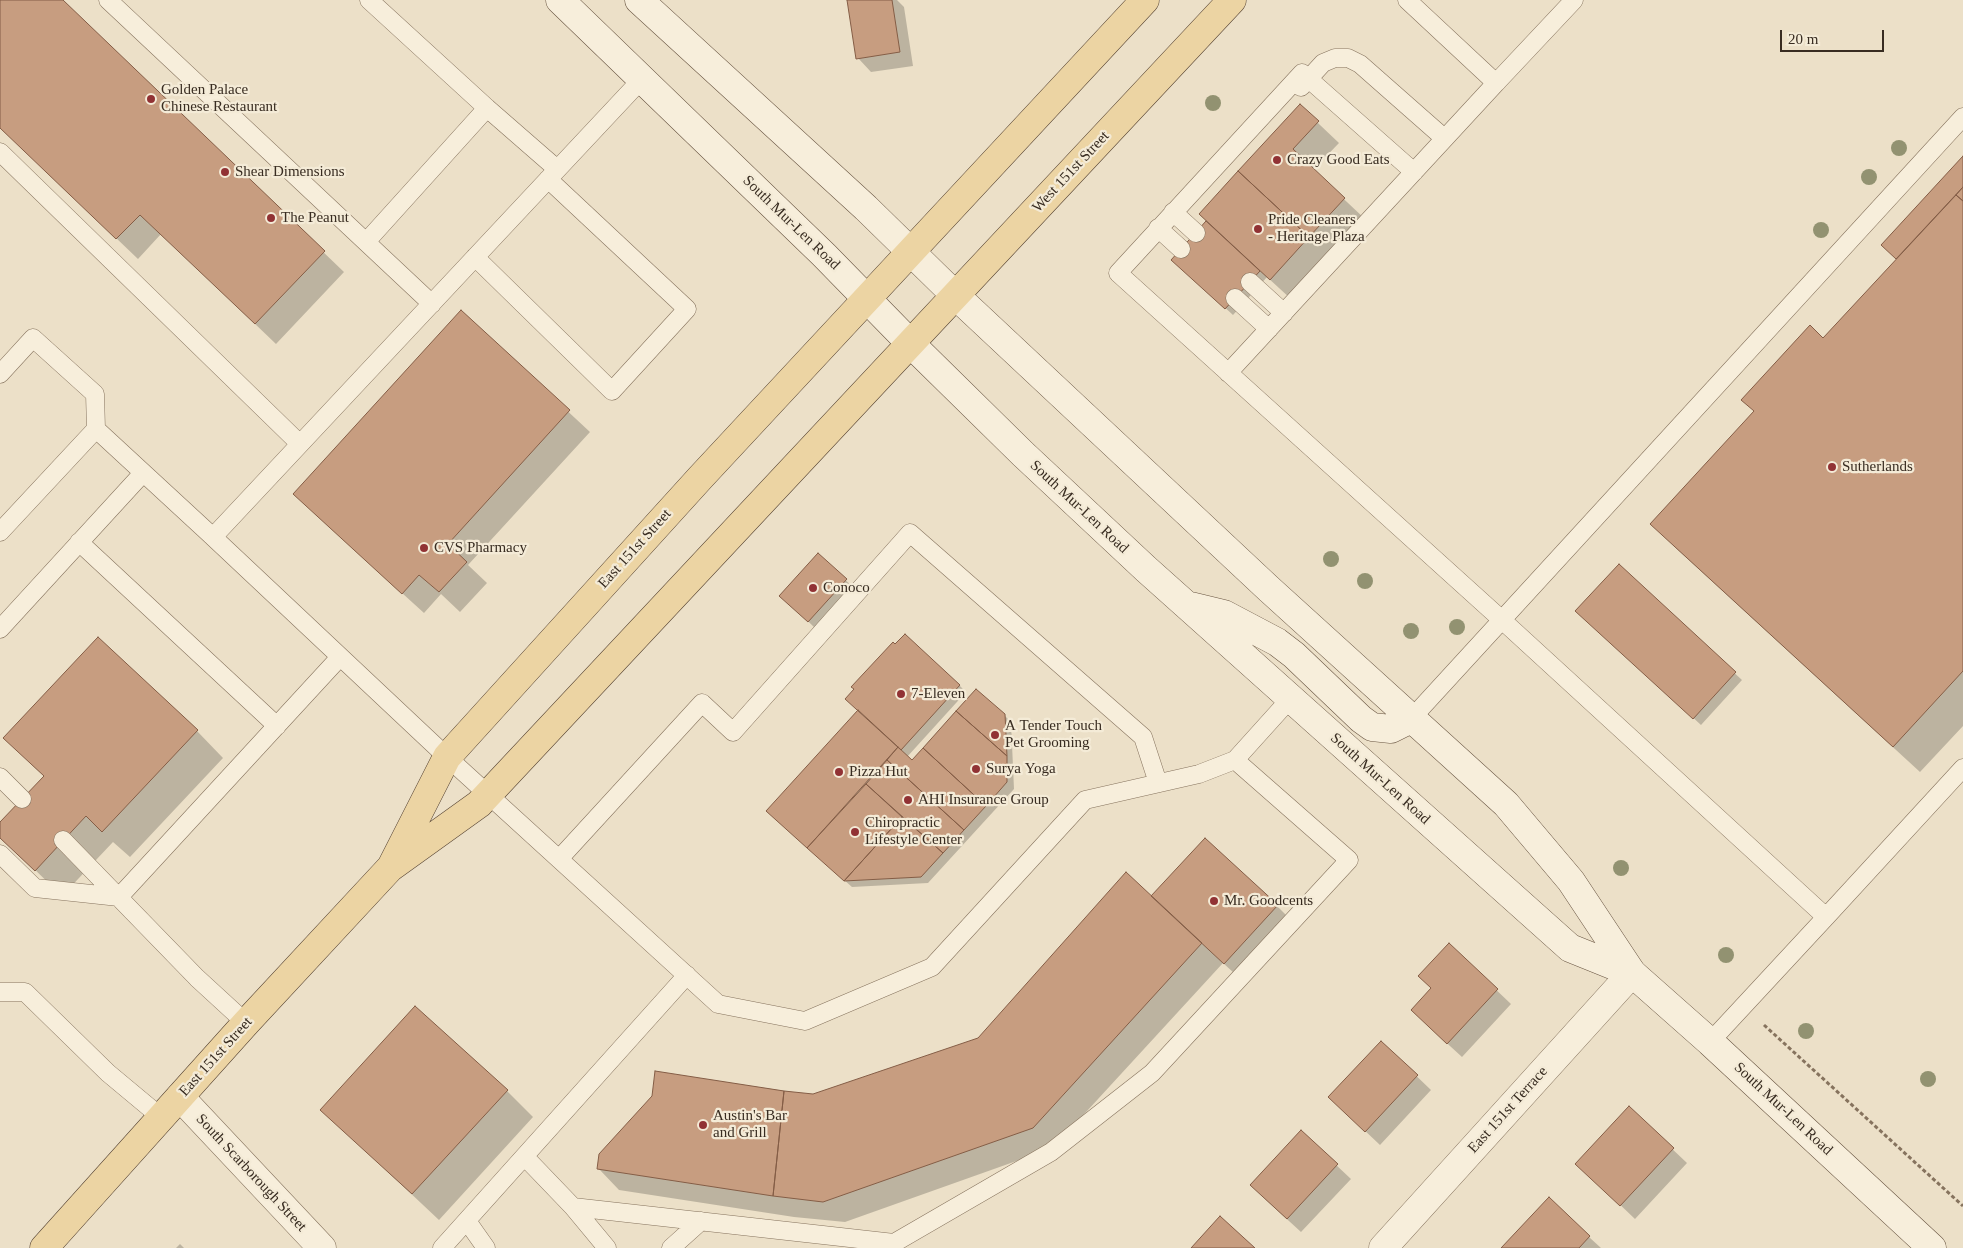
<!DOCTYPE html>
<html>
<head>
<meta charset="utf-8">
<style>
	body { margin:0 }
	#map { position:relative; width:1963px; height:1248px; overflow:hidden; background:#ece0c8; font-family:"Times New Roman",serif }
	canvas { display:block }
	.scale { position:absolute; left:1780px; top:30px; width:104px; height:22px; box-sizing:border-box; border:2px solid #382c21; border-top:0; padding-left:6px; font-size:15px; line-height:18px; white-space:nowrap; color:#382c21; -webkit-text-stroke:4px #f4ebd7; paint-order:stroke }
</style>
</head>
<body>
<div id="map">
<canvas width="1963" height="1248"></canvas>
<div class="scale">20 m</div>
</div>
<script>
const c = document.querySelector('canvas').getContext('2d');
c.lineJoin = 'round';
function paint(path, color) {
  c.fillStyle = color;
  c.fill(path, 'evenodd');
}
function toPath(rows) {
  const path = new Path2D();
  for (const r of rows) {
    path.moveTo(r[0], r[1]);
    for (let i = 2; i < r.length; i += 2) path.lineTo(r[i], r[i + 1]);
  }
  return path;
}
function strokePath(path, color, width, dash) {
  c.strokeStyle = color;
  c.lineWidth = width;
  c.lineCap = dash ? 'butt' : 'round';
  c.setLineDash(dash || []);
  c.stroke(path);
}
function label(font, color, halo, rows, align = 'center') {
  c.font = font + ' "Times New Roman",serif';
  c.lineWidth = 4.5;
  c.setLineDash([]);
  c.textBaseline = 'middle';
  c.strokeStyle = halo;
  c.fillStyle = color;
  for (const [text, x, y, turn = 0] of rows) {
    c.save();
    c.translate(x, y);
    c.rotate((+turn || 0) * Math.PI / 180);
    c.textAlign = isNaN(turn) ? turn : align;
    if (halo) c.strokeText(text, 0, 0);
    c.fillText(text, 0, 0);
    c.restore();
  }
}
paint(toPath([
	[0,0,61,0,344,272,276,344,161,234,138,259,0,127],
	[849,0,897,0,904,7,913,66,871,72,858,58],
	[1300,106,1339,143,1313,170,1365,219,1291,299,1267,277,1233,315,1173,260,1208,221],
	[1963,158,1963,726,1920,772,1678,550,1652,524,1898,259,1890,252],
	[461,312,590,432,468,565,487,583,460,612,441,594,424,613,315,514],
	[818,555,853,587,815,628,788,602],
	[1619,566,1742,680,1701,725,1584,617],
	[959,685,966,692,907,757,912,762,1004,715,1011,722,1014,789,928,883,852,887,774,818,859,711],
	[197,731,223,758,130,857,113,842,62,896,0,836,0,824,45,777,31,764],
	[1151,898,1277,906,1297,926,1245,983,1223,963,1053,1148,845,1222,794,1217,619,1190,599,1169,654,1096,656,1072,813,1095,978,1039],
	[1449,945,1511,1004,1462,1057,1426,1024,1433,989],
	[1381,1042,1431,1090,1380,1145,1344,1111],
	[507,1091,533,1117,439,1220,322,1110],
	[1629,1108,1687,1163,1635,1219,1591,1177],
	[1301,1132,1351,1179,1301,1232,1265,1199],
	[1589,1237,1601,1248,1503,1248],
	[180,1244,184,1248,176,1248]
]), '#0003');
const building = toPath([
	[0,0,63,0,325,251,255,324,140,215,116,239,0,128,0,0],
	[847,0,892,0,900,52,856,59,847,0],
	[1300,104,1319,121,1293,149,1345,198,1309,237,1238,171,1300,104],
	[1963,156,1963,187,1896,259,1881,245,1963,156],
	[1238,171,1309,237,1270,280,1199,214,1238,171],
	[1963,187,1963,201,1956,195,1963,187],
	[1956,195,1963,201,1963,671,1893,747,1650,524,1754,411,1741,400,1810,325,1823,338,1956,195],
	[1206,221,1260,271,1225,309,1171,260,1206,221],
	[461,310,570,410,448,544,467,562,439,592,419,575,402,594,293,494,461,310],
	[818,553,847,579,808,622,779,596,818,553],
	[1619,564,1736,672,1693,719,1575,611,1619,564],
	[905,634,960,685,901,750,845,699,854,689,851,687,893,642,895,644,905,634],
	[98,637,198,730,102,832,86,816,35,871,0,838,0,822,44,776,3,738,98,637],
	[976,689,1005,714,1007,756,956,711,976,689],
	[858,710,898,747,807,848,766,811,858,710],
	[956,711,1007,756,1007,782,986,806,923,748,956,711],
	[898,747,912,760,923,748,986,806,964,830,887,760,898,747],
	[887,760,964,830,943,853,866,784,887,760],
	[866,784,902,817,844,881,807,848,866,784],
	[902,817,943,853,921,877,844,881,902,817],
	[1205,838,1278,905,1224,964,1151,896,1205,838],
	[1126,872,1202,943,1033,1128,823,1202,773,1196,784,1091,813,1094,978,1038,1126,872],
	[1449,943,1498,989,1447,1044,1411,1010,1431,988,1418,976,1449,943],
	[415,1006,508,1090,412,1194,320,1110,415,1006],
	[1381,1041,1418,1075,1365,1132,1328,1097,1381,1041],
	[655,1071,784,1091,773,1196,597,1169,599,1154,652,1096,655,1071],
	[1629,1106,1674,1148,1620,1206,1575,1164,1629,1106],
	[1301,1130,1338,1164,1287,1219,1250,1185,1301,1130],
	[1549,1197,1590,1236,1579,1248,1501,1248,1549,1197],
	[1220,1216,1255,1248,1191,1248,1220,1216]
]);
paint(building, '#c79d80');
strokePath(building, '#845d46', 1);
const service = toPath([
	[108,0,432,304],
	[369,0,487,108,557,169],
	[1407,0,1496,83,1574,0],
	[642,79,213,537,447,757,718,1004,805,1021,932,967,1085,800,1199,774,1235,760,1290,699],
	[1301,87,1323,63,1335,58,1348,58,1360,64,1444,138],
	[0,152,300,444],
	[1414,172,1302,73,1118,273,1502,620,1826,917,1710,1042],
	[1173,212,1196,233],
	[1158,228,1181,249],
	[366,242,487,108],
	[475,257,612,391,687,309,548,179],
	[1250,282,1284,313],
	[1235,298,1269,329],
	[1228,373,1496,83],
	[0,374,33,338,95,394,96,429,0,532],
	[96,429,213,537],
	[79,542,277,726],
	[0,629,143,473],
	[1411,719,1963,117],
	[0,777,22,799],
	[63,840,197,978,246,1023],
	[0,854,35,888,119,897],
	[559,859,702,703,733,732,910,533,1143,737,1158,783],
	[119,897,340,657],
	[1826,917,1963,768],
	[0,992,25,992,108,1073,162,1118],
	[525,1157,573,1207,607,1248],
	[573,1207,894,1243,1051,1152,1152,1073,1349,860,1235,760],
	[467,1221,486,1248],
	[442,1248,687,975],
	[671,1248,701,1221]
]);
const minor = toPath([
	[180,1097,322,1248],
	[1383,1248,1632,973]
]);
const secondary = toPath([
	[560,0,824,255,910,343,1023,454,1146,569,1570,948,1632,973],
	[639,0,866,208,955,295,1269,589,1506,804,1571,881,1632,973,1710,1042,1932,1248],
	[1191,606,1224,614,1277,642,1294,655,1361,719,1372,727,1391,729,1411,719]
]);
const primary = toPath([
	[392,865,447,757,700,478,1145,0],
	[44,1248,246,1023,390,868,479,804,1232,0]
]);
strokePath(service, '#86735e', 19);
strokePath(minor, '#86735e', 29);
strokePath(secondary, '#685441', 29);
strokePath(primary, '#554232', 29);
strokePath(toPath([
	[1764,1025,1963,1206]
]), '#86735e', 3, [4, 2.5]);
strokePath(service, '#f7eedb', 18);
strokePath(minor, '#f7eedb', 28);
strokePath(secondary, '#f7eedb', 28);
strokePath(primary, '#ecd4a3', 28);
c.fillStyle = '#929271';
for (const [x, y] of [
	[1213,103],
	[1899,148],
	[1869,177],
	[1821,230],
	[1331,559],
	[1365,581],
	[1457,627],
	[1411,631],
	[1621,868],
	[1726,955],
	[1806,1031],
	[1928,1079]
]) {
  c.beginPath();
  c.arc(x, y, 8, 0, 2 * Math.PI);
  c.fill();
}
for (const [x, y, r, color] of [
	[151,99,5,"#913234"],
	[1277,160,5,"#913234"],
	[225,172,5,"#913234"],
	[271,218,5,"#913234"],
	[1258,229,5,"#913234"],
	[1832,467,5,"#913234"],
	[424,548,5,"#913234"],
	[813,588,5,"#913234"],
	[901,694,5,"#913234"],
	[995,735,5,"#913234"],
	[976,769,5,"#913234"],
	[839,772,5,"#913234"],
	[908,800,5,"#913234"],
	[855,832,5,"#913234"],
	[1214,901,5,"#913234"],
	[703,1125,5,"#913234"]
]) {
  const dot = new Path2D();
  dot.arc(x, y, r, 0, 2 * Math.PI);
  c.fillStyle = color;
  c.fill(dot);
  strokePath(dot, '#f4ebd7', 2);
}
label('15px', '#382c21', '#f4ebd7', [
	["Golden Palace",161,90],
	["Chinese Restaurant",161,107],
	["Crazy Good Eats",1287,160],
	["Shear Dimensions",235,172],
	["The Peanut",281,218],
	["Pride Cleaners",1268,220],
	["- Heritage Plaza",1268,237],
	["Sutherlands",1842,467],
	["CVS Pharmacy",434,548],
	["Conoco",823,588],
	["7-Eleven",911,694],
	["A Tender Touch",1005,726],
	["Pet Grooming",1005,743],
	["Surya Yoga",986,769],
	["Pizza Hut",849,772],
	["AHI Insurance Group",918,800],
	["Chiropractic",865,823],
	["Lifestyle Center",865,840],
	["Mr. Goodcents",1224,901],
	["Austin's Bar",713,1116],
	["and Grill",713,1133]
], 'left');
label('15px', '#382c21', '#f4ebd7', [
	["West 151st Street",1071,172,-47],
	["South Mur-Len Road",791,223,44],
	["South Mur-Len Road",1079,507,43],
	["East 151st Street",635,549,-48],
	["South Mur-Len Road",1380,779,42],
	["East 151st Street",216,1057,-48],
	["South Mur-Len Road",1783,1109,43],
	["East 151st Terrace",1508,1110,-48],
	["South Scarborough Street",251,1173,47]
]);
</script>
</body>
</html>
